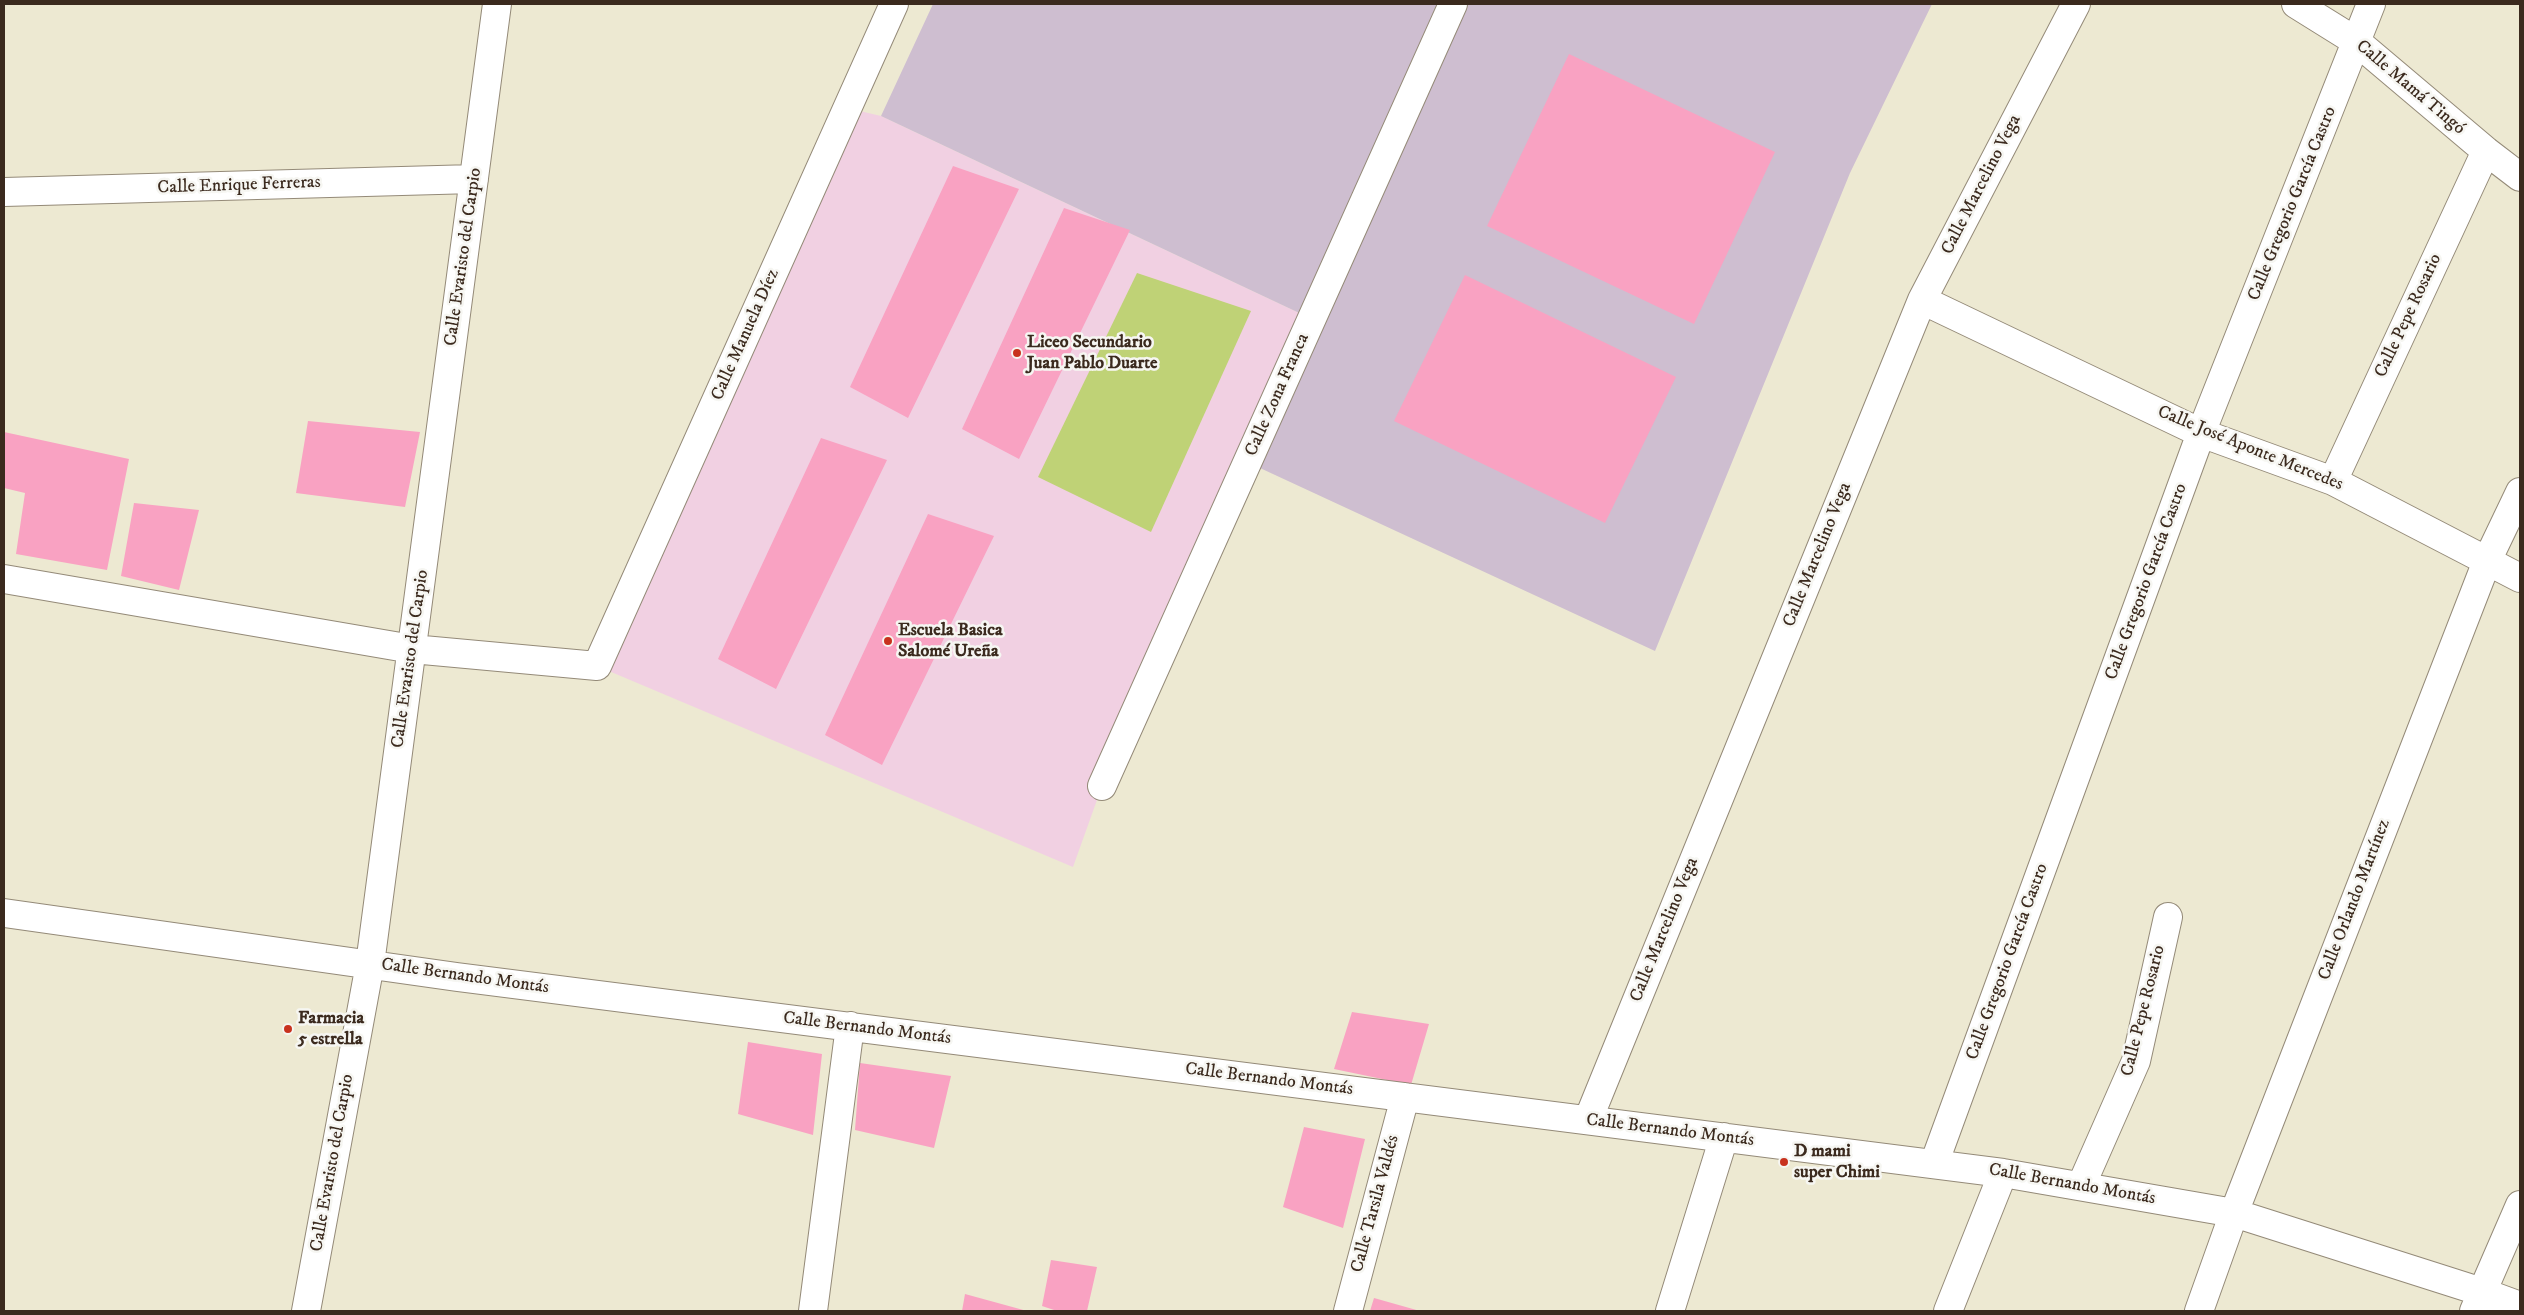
<!DOCTYPE html>
<html>
<head>
<meta charset="utf-8">
<style>
	body { margin:0 }
	#map { position:relative; width:2524px; height:1315px; overflow:hidden; background:#ede9d2; font-family:"IM FELL DW Pica",serif }
	canvas { display:block }
	.frame { position:absolute; inset:0; border:5px solid #3b2a1e; pointer-events:none }
</style>
</head>
<body>
<div id="map">
<canvas width="2524" height="1315"></canvas>
<div class="frame"></div>
</div>
<script>
const c = document.querySelector('canvas').getContext('2d');
c.lineJoin = 'round';
function paint(path, color) {
  c.fillStyle = color;
  c.fill(path, 'evenodd');
}
function toPath(rows) {
  const path = new Path2D();
  for (const r of rows) {
    path.moveTo(r[0], r[1]);
    for (let i = 2; i < r.length; i += 2) path.lineTo(r[i], r[i + 1]);
  }
  return path;
}
function strokePath(path, color, width, dash) {
  c.strokeStyle = color;
  c.lineWidth = width;
  c.lineCap = dash ? 'butt' : 'round';
  c.setLineDash(dash || []);
  c.stroke(path);
}
function label(font, color, halo, rows, align = 'center') {
  c.font = font + ' "IM FELL DW Pica",serif';
  c.lineWidth = 5;
  c.setLineDash([]);
  c.textBaseline = 'middle';
  c.strokeStyle = halo;
  c.fillStyle = color;
  for (const [text, x, y, turn = 0] of rows) {
    c.save();
    c.translate(x, y);
    c.rotate((+turn || 0) * Math.PI / 180);
    c.textAlign = isNaN(turn) ? turn : align;
    if (halo) c.strokeText(text, 0, 0);
    c.fillText(text, 0, 0);
    c.restore();
  }
}
paint(toPath([
	[847,108,881,116,1312,319,1102,786,1073,867,597,666]
]), '#f1d0e2');
paint(toPath([
	[933,4,1932,4,1850,173,1655,651,1247,462,1312,319,881,116]
]), '#cebed0');
paint(toPath([
	[1137,273,1251,311,1151,532,1038,477]
]), '#bfd276');
paint(toPath([
	[1569,54,1775,152,1694,324,1487,226],
	[953,166,1019,189,908,418,850,387],
	[1064,208,1130,230,1019,459,962,429],
	[1465,275,1676,377,1605,523,1394,421],
	[308,421,420,432,405,507,296,493],
	[4,432,129,459,107,570,16,554,25,493,4,488],
	[821,438,887,460,776,689,718,659],
	[134,503,199,510,179,590,121,576],
	[928,514,994,536,882,765,825,735],
	[1352,1012,1429,1024,1411,1085,1334,1069],
	[748,1042,822,1054,813,1135,738,1114],
	[860,1063,951,1076,934,1148,855,1130],
	[1304,1127,1365,1139,1343,1228,1283,1207],
	[1051,1260,1097,1267,1087,1311,1057,1311,1042,1306],
	[965,1294,1027,1311,962,1311],
	[1374,1298,1420,1311,1370,1311]
]), '#f9a2c2');
const minor = toPath([
	[2296,4,2357,42,2486,151,2520,177],
	[4,192,474,179],
	[1922,300,2201,433,2333,481,2520,578],
	[2333,481,2486,151],
	[4,579,412,649,597,666,894,4],
	[1102,786,1453,4],
	[4,913,457,977,2003,1173,2234,1213,2482,1292,2520,1306],
	[1588,1120,1922,300,2076,4],
	[1934,1164,2201,433,2371,4],
	[2081,1186,2136,1061,2168,917],
	[306,1311,370,964,497,4],
	[813,1311,850,1026],
	[1348,1311,1405,1097],
	[1670,1311,1724,1137],
	[1948,1311,2003,1173],
	[2199,1311,2234,1213,2487,561,2520,492],
	[2474,1311,2520,1205]
]);
strokePath(minor, '#948a78', 30);
strokePath(minor, '#fff', 28);
for (const [x, y, r, color] of [
	[1017,353,5,"#c8321e"],
	[888,641,5,"#c8321e"],
	[288,1029,5,"#c8321e"],
	[1784,1162,5,"#c8321e"]
]) {
  const dot = new Path2D();
  dot.arc(x, y, r, 0, 2 * Math.PI);
  c.fillStyle = color;
  c.fill(dot);
  strokePath(dot, '#f6f6f2', 2);
}
label('18px', '#3b2a1e', '#f6f6f2', [
	["Calle Mamá Tingó",2410,88,40],
	["Calle Marcelino Vega",1982,185,-63],
	["Calle Enrique Ferreras",239,186,-2],
	["Calle Gregorio García Castro",2293,204,-68],
	["Calle Evaristo del Carpio",464,257,-82],
	["Calle Pepe Rosario",2409,316,-65],
	["Calle Manuela Díez",746,335,-66],
	["Calle Zona Franca",1278,395,-66],
	["Calle José Aponte Mercedes",2250,449,22],
	["Calle Marcelino Vega",1818,555,-68],
	["Calle Gregorio García Castro",2147,582,-70],
	["Calle Evaristo del Carpio",411,659,-82],
	["Calle Orlando Martínez",2355,900,-69],
	["Calle Marcelino Vega",1665,930,-68],
	["Calle Gregorio García Castro",2008,962,-70],
	["Calle Bernando Montás",465,977,8],
	["Calle Pepe Rosario",2144,1011,-76],
	["Calle Bernando Montás",867,1029,7],
	["Calle Bernando Montás",1269,1080,7],
	["Calle Bernando Montás",1670,1131,7],
	["Calle Evaristo del Carpio",333,1163,-80],
	["Calle Bernando Montás",2072,1185,10],
	["Calle Tarsila Valdés",1376,1204,-75]
]);
label('bold 18px', '#3b2a1e', '#f6f6f2', [
	["Liceo Secundario",1027,343],
	["Juan Pablo Duarte",1027,364],
	["Escuela Basica",898,631],
	["Salomé Ureña",898,652],
	["Farmacia",298,1019],
	["5 estrella",298,1040],
	["D mami",1794,1152],
	["super Chimi",1794,1173]
], 'left');
</script>
</body>
</html>
